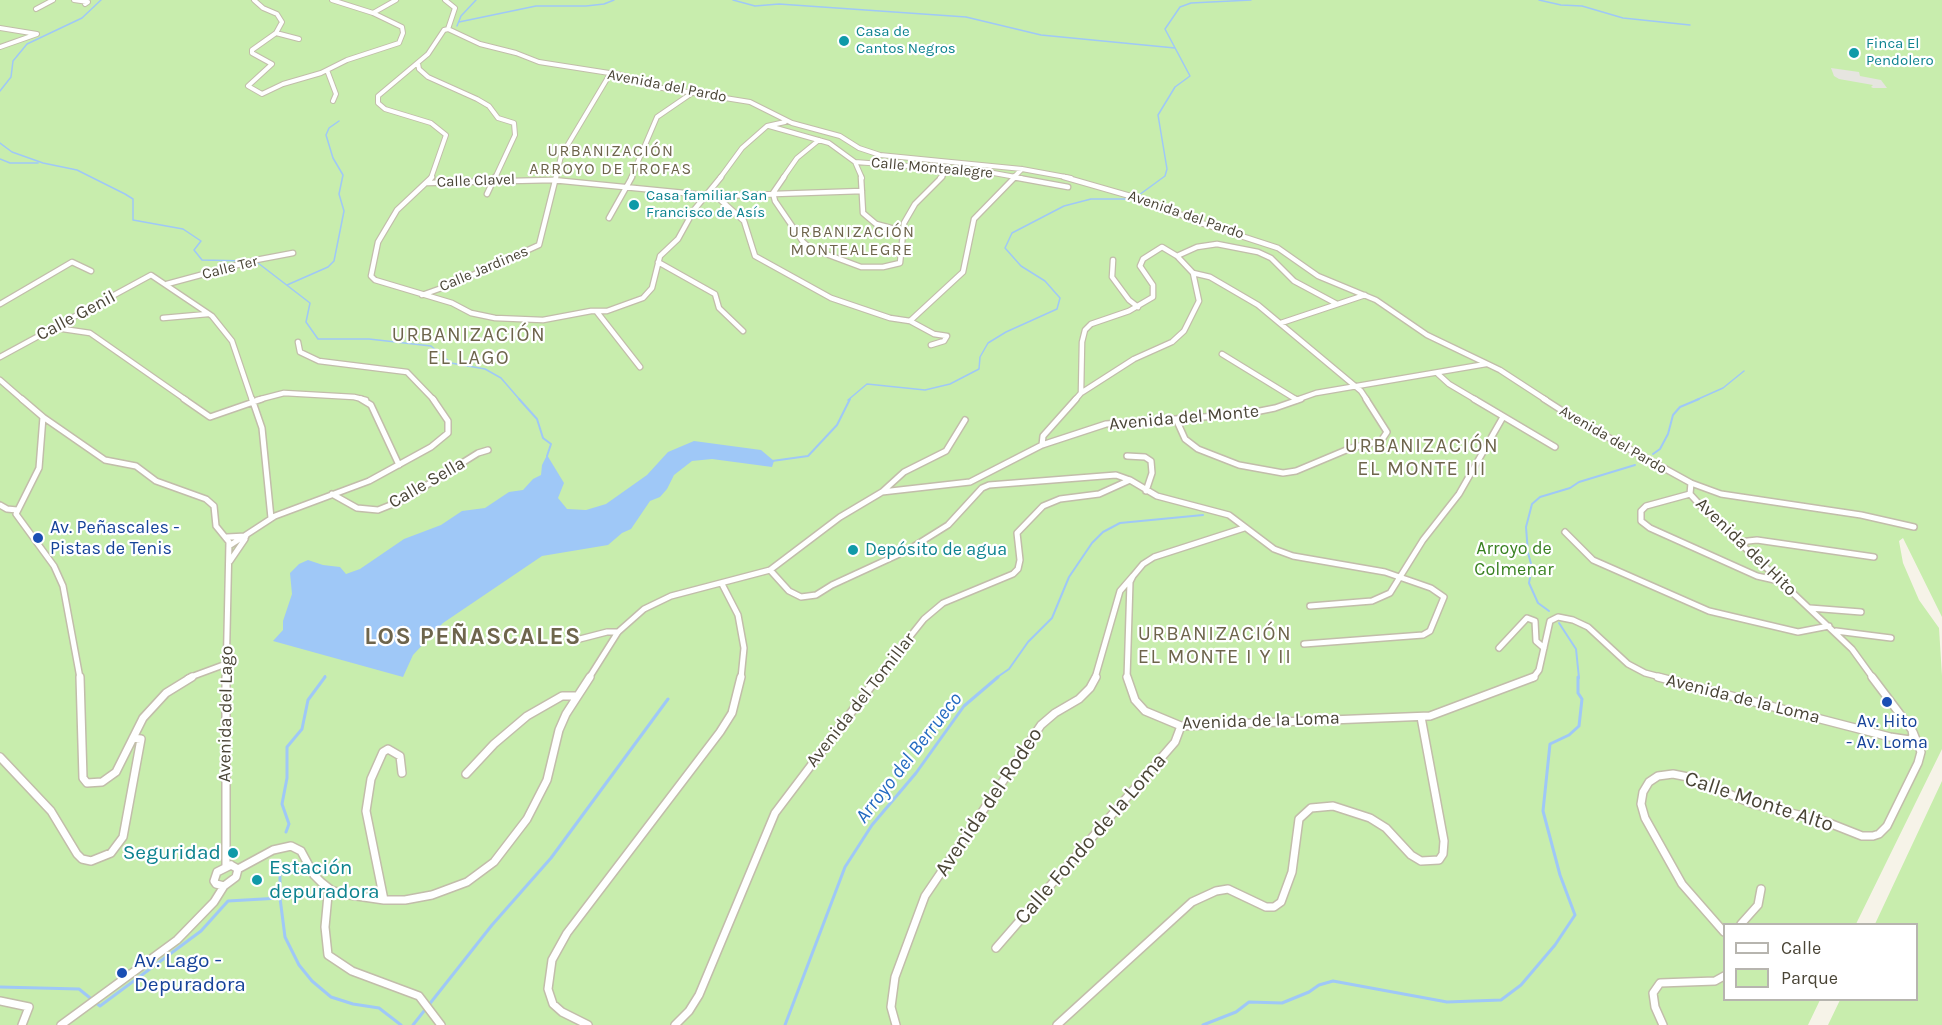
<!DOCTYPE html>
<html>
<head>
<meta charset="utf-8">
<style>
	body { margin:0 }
	#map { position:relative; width:1942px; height:1025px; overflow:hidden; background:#f6f3e8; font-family:Karla,sans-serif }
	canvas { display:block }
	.legend { position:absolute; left:1723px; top:923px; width:195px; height:78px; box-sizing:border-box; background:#fff; border:2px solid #b7b5af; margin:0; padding:8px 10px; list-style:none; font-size:18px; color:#4a4536 }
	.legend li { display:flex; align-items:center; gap:12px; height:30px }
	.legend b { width:30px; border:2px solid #b7b5af }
</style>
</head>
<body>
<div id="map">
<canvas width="1942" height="1025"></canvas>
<ul class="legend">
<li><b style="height:8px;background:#fff"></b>Calle</li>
<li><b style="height:16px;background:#c8edad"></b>Parque</li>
</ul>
</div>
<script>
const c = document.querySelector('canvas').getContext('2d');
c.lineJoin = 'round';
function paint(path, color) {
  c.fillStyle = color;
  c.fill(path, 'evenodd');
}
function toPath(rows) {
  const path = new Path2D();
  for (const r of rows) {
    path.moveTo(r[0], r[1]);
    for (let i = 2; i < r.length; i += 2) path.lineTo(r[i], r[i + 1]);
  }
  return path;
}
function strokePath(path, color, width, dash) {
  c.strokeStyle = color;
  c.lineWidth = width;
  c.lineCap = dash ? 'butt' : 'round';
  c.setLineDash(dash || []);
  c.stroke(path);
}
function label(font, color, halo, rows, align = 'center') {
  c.font = font + ' Karla,sans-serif';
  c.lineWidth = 4.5;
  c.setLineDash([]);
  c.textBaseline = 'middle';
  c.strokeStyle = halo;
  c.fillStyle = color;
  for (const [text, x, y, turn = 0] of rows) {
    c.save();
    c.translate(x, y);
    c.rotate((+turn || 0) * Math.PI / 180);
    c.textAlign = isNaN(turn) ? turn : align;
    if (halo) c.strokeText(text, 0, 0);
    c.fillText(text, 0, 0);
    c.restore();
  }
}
paint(toPath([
	[0,0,1942,0,1942,617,1903,538,1899,541,1903,563,1919,600,1939,628,1942,676,1942,749,1856,924,1724,924,1724,1000,1820,1000,1808,1025,0,1025],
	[1942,781,1942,1025,1828,1025,1840,1000,1916,1000,1916,924,1875,924]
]), '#c8edad');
paint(toPath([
	[1831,68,1859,72,1860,76,1881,80,1887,88,1873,88,1871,87,1873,85,1839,79,1834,76]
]), '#e6e5e0');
paint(toPath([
	[694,441,761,450,774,461,772,467,712,459,692,461,674,475,667,489,660,497,650,501,631,529,622,533,608,545,542,556,443,623,413,655,403,677,273,641,283,630,283,621,292,594,290,573,299,564,308,560,323,565,340,567,346,574,360,569,404,539,441,525,462,511,485,508,509,492,523,490,533,479,541,475,542,465,547,455,564,483,558,498,567,509,586,510,606,504,647,475,668,452]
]), '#9fc8f7');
strokePath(toPath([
	[733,0,755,6,779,4,966,17,1041,35,1175,48],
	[1539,0,1561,5,1582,6,1623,18,1690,25],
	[459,22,536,6,586,6,604,4,614,0],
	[457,26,461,16,476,0],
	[0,91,11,77,13,61,27,44,82,18,101,0],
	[0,143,12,152,43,163,77,170,125,194,133,199,133,220,183,229,201,241,194,250,202,260,248,261],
	[0,159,10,163,38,163],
	[1139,195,1165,176,1167,169,1158,115,1175,87,1190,76,1165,29,1180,7,1191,3,1251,0],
	[253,262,258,263,310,303,306,322,318,339,369,339,431,346,451,363,485,369,501,378,520,400],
	[287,285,328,267,334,261,344,211,339,194,343,175,333,158,326,135,329,128,339,121],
	[848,400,867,384,925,390,950,384,979,369,980,357,988,343,1006,332,1057,309,1060,298,1045,281,1021,266,1005,248,1012,233,1064,206,1091,199,1128,199],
	[1696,400,1723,388,1744,371]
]), '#9fc8f7', 1.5);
strokePath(toPath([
	[519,399,537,419,543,438,551,444,547,456],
	[1653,454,1660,449,1668,434,1673,415,1680,407,1699,399],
	[772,461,808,456,837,425,850,399],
	[1549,611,1538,603,1529,583,1532,567,1528,553,1526,527,1532,504,1540,497,1570,488,1579,482,1635,465],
	[1559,623,1576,649,1579,678],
	[324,678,325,676],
	[996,678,1009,669,1028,642,1052,618,1069,577,1092,543,1103,532,1120,523,1203,515]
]), '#9fc8f7', 2);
strokePath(toPath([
	[286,832,289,824,282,804,287,778,287,747,302,729,308,700,325,677],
	[280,862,280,898,285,937,299,965,312,981,331,997,353,1004,379,1008,401,1025],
	[0,987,79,989,100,1006,201,931,228,901,280,898],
	[413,1025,492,925,551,858,668,699],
	[785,1025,845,867,872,825,916,773,964,706,998,677],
	[1203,1025,1236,1012,1249,1002,1282,1003,1309,992,1319,985,1333,981,1447,1002,1501,1000,1521,985,1555,945,1575,915,1560,875,1543,811,1550,744,1569,735,1579,726,1582,699,1578,693,1578,677]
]), '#9fc8f7', 3);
const minorFar3 = toPath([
	[74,0,88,2,85,4],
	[254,0,263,8,277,14,282,22,276,33,252,50,252,53,272,64,248,86,262,94,283,84,321,73,347,60,399,43,403,33,402,27,373,13,332,0],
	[445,0,455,8,448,29],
	[36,9,53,0],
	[373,13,396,0],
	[0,28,37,34,0,47],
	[448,29,480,44,516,53,539,62,622,75,656,87,750,102,792,123,840,136,859,148,880,155,1022,169,1071,178],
	[276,33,299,39],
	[418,63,419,69,428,77,477,99,489,106,498,118,514,123,515,135,495,178],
	[327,70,336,94,333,101],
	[769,126,829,143,855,162,988,172,1021,178],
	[855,162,862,178],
	[431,178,446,135,431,123,385,109,378,103,378,96,428,54,444,30,448,29],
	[556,178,561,156,610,74],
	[631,178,657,117,692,93],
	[720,178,742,148,767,126,785,122],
	[783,178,797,158,819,140],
	[940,178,949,169],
	[1013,178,1022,169]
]);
const minorFar2 = toPath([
	[432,177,397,210,378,242,371,276,375,280,452,303,471,313,495,318,543,320,591,311,607,311,643,298,652,288,660,256,678,239,694,210,721,177],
	[784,177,773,193,775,201,803,242,810,248,861,267,883,267,900,263,904,223,915,204,942,177],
	[861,177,863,213,876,224],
	[1013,177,1068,187],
	[1064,177,1151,202,1198,222,1278,248,1318,276,1376,300,1427,335,1500,370,1546,400],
	[426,183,553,180,705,195],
	[487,194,495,177],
	[709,196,716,196,744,221,755,256,831,298,890,318,910,321,963,272,974,219,1015,177],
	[716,196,862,191],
	[609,218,632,177],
	[901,236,876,224,902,231],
	[1177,256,1197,247,1217,244,1258,252,1271,258,1294,281,1337,304],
	[1113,260,1112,277,1129,300,1138,307],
	[658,262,715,294,719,308,743,331],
	[167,284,256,260,293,253],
	[422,295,453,284,539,245,556,177],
	[0,304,72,262,91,271],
	[597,312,640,367],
	[163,318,208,314],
	[910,321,934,334,947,336,944,341,931,345],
	[1281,323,1365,295],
	[56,328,90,333,186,400],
	[298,342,300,352,319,361,407,372,434,400],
	[1222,354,1297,400],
	[0,357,151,275,212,316,232,341,252,400],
	[1438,374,1449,384,1476,400],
	[0,380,23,400],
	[1081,393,1082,342,1085,330,1091,324,1129,311,1153,297,1153,285,1140,266,1143,259,1162,247,1177,256,1193,273,1210,277,1258,305,1361,391,1367,400],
	[257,400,284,393,354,397,366,400],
	[1075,400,1081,393,1134,359,1172,342,1184,331,1199,301,1193,273],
	[1296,400,1316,393,1486,364]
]);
const minorFar1 = toPath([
	[22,399,43,417,39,468,16,514,54,566,63,586,80,678],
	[184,399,210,417,262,399],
	[252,399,262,428,271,518],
	[361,399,371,405,399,465],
	[1295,399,1297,400],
	[1474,399,1555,447],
	[1544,399,1575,419,1691,483,1721,494,1861,515,1914,527],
	[43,417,105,460,136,466,156,481,206,499,214,506,216,526,229,542,226,678],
	[1176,419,1185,439,1198,449,1239,465,1283,473,1296,471,1351,448,1381,441,1387,432,1366,399],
	[1042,445,1043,436,1076,399],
	[1127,456,1145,457,1151,461,1152,473,1146,491],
	[1691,483,1690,494,1701,506,1852,649,1873,678],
	[882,492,904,472,946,451,965,420],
	[332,494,357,508,378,510,403,500,478,453,488,450],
	[1690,494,1646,506,1641,511,1641,521,1650,528,1757,576,1779,581],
	[0,505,7,509,17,510],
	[1565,532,1593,560,1709,611,1798,632,1829,626],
	[227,537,246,536],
	[1739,542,1757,540,1874,557],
	[229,546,275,516,369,481,431,447,448,433,448,421,433,399],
	[230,561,245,539],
	[770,570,789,591,801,597,816,595,832,585,908,550,948,525,982,488,989,485,1116,475,1130,480,1157,496,1229,515,1274,549,1293,556,1385,572,1431,588,1444,597,1430,631,1423,635,1304,644],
	[722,584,738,615,744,648,741,678],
	[1310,606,1372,601,1390,593,1423,540,1459,494,1503,417],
	[1810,608,1861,612],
	[1836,631,1891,638],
	[576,640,607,632,618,632],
	[1499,648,1527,618,1535,621,1536,641,1544,648],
	[188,678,226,664],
	[589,678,618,632,644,609,671,596,770,570,840,517,882,492,970,482,1042,445,1106,424,1245,414,1275,408,1301,399],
	[877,678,924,619,943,603,1013,574,1018,569,1020,560,1017,533,1043,506,1060,499,1099,494,1130,480],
	[1095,678,1120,591,1133,576],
	[1127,678,1130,582,1133,576,1143,564,1154,557,1244,528],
	[1533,678,1539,670,1550,621,1558,617,1573,620,1588,627,1628,664,1645,673,1664,678]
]);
const minor = toPath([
	[80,677,83,778,87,783,102,782,116,772,143,718,166,693,192,677],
	[1127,677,1135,700,1145,711,1181,726,1430,716,1534,677],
	[1658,677,1890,737,1910,740,1913,736,1912,730,1872,677],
	[0,757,51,811,77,854,82,859,91,861,111,853,123,837,141,739,133,738],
	[466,774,494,744,527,716,562,696,576,696],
	[231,865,238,869,236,877,224,886,216,884,214,881,217,872,231,865],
	[226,866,226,677],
	[238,869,273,850,291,846,301,851,314,875,321,882,331,890,343,894,384,900,405,900,432,895,467,882,494,862,527,819,547,780,559,730,566,714,590,677],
	[331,890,328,895,325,927,328,955,352,971,419,996,441,1025],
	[384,900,366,811,371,779,383,752,388,749,400,756,402,773],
	[1741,924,1758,905,1761,889],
	[1724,932,1682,884,1645,818,1641,804,1643,792,1649,782,1658,776,1673,774,1688,777,1753,804,1824,821,1862,836,1873,836,1879,834,1887,826,1918,763,1921,752,1913,732],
	[996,948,1175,742,1181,726],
	[0,1001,29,1007,22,1025],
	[61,1025,177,940,214,902,224,886],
	[588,1025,562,1012,553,1004,548,989,552,960,567,933,720,732,732,713,741,677],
	[675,1025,689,1011,699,995,775,813,878,677],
	[896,1025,891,1007,895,977,925,896,1041,725,1055,713,1079,699,1090,688,1096,677],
	[1057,1025,1192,902,1216,891,1228,889,1266,907,1274,907,1281,902,1292,872,1299,819,1311,808,1333,806,1370,818,1386,828,1411,855,1421,861,1439,860,1443,854,1444,841,1421,717],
	[1663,1025,1655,1007,1653,993,1660,983,1715,981,1724,976]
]);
strokePath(minorFar3, '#c2bdaa', 6);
strokePath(minorFar2, '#c2bdaa', 7);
strokePath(minorFar1, '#c2bdaa', 8);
strokePath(minor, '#c2bdaa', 10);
strokePath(minorFar3, '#fff', 4);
strokePath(minorFar2, '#fff', 4.5);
strokePath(minorFar1, '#fff', 5);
strokePath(minor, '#fff', 7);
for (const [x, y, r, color] of [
	[844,41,6,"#0f9aa8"],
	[1854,53,6,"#0f9aa8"],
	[634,205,6,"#0f9aa8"],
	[38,538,6,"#1a4fb4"],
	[853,550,6,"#0f9aa8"],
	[1887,702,6,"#1a4fb4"],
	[233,853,6,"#0f9aa8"],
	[257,880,6,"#0f9aa8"],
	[122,973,6,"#1a4fb4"]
]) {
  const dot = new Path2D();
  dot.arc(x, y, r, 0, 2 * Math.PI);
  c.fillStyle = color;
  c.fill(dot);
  strokePath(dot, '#fff', 2);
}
label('15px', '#0d838f', '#fff', [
	["Casa de",856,32],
	["Cantos Negros",856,49],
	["Finca El",1866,44],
	["Pendolero",1866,61],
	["Casa familiar San",646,196],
	["Francisco de Asís",646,213]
], 'left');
label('15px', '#4a4536', '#fff', [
	["Avenida del Pardo",667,86,11],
	["Calle Montealegre",932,168,5],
	["Calle Clavel",476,181,-2],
	["Avenida del Pardo",1186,215,19],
	["Calle Ter",230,268,-14],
	["Calle Jardines",484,269,-23],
	["Avenida del Pardo",1613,440,30]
]);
c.letterSpacing = '1.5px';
label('16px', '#6e654c', '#fff', [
	["URBANIZACIÓN",611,151],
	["ARROYO DE TROFAS",611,169],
	["URBANIZACIÓN",852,232],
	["MONTEALEGRE",852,250]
]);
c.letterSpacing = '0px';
label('18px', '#4a4536', '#fff', [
	["Calle Genil",76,316,-28],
	["Avenida del Monte",1184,418,-5],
	["Calle Sella",427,483,-30],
	["Avenida del Hito",1746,547,44],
	["Avenida de la Loma",1743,699,14],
	["Avenida del Tomillar",861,700,-52],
	["Avenida del Lago",226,714,-89],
	["Avenida de la Loma",1261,721,-2]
]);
label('18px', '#164399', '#fff', [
	["Av. Peñascales -",50,528],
	["Pistas de Tenis",50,549],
	["Av. Hito",1887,722,"center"],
	["- Av. Loma",1887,743,"center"]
], 'left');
label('18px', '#3a8222', '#fff', [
	["Arroyo de",1514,549],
	["Colmenar",1514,570]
]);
label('18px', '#0d838f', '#fff', [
	["Depósito de agua",865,550]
], 'left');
c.letterSpacing = '1.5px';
label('20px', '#6e654c', '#fff', [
	["URBANIZACIÓN",469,335],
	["EL LAGO",469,358],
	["URBANIZACIÓN",1422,446],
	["EL MONTE III",1422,469],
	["URBANIZACIÓN",1215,634],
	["EL MONTE I Y II",1215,657]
]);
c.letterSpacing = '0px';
label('italic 20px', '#236ac1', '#fff', [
	["Arroyo del Berrueco",909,758,-52]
]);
label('21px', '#4a4536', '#fff', [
	["Avenida del Rodeo",989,802,-56],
	["Calle Monte Alto",1759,802,18],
	["Calle Fondo de la Loma",1091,839,-49]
]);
label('21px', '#0d838f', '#fff', [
	["Seguridad",221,853],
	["Estación",269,868,"left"],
	["depuradora",269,892,"left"]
], 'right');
label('21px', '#164399', '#fff', [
	["Av. Lago -",134,961],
	["Depuradora",134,985]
], 'left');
c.letterSpacing = '1.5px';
label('bold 24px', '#6e654c', '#fff', [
	["LOS PEÑASCALES",473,637]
]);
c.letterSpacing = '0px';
</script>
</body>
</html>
